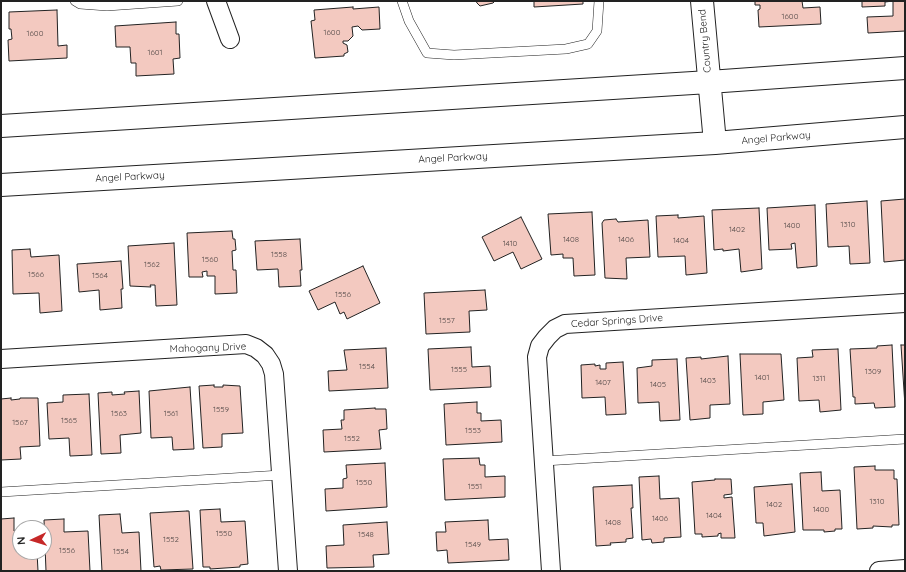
<!DOCTYPE html>
<html>
<head>
<meta charset="utf-8">
<style>
	body { margin:0 }
	#map { position:relative; width:906px; height:572px; overflow:hidden; background:#fff; font-family:Quicksand,sans-serif }
	canvas { display:block }
	.frame { position:absolute; inset:0; border:2px solid #222; pointer-events:none }
	.north { position:absolute; left:12px; top:520px; width:40px; height:40px; box-sizing:border-box; background:#fff; border:1px solid #a7a7a7; border-radius:50%; rotate:266deg; font-size:11px; font-weight:700; line-height:16px; text-align:center; color:#222 }
	.north::after { content:''; display:block; margin:auto; width:14px; height:18px; background:#c62828; clip-path:polygon(50% 0,100% 100%,50% 72%,0 100%) }
</style>
</head>
<body>
<div id="map">
<canvas width="906" height="572"></canvas>
<div class="frame"></div>
<div class="north">N</div>
</div>
<script>
const c = document.querySelector('canvas').getContext('2d');
c.lineJoin = 'round';
function paint(path, color) {
  c.fillStyle = color;
  c.fill(path, 'evenodd');
}
function toPath(rows) {
  const path = new Path2D();
  for (const r of rows) {
    path.moveTo(r[0], r[1]);
    for (let i = 2; i < r.length; i += 2) path.lineTo(r[i], r[i + 1]);
  }
  return path;
}
function strokePath(path, color, width, dash) {
  c.strokeStyle = color;
  c.lineWidth = width;
  c.lineCap = dash ? 'butt' : 'round';
  c.setLineDash(dash || []);
  c.stroke(path);
}
function label(font, color, halo, rows, align = 'center') {
  c.font = font + ' Quicksand,sans-serif';
  c.lineWidth = 3;
  c.setLineDash([]);
  c.textBaseline = 'middle';
  c.strokeStyle = halo;
  c.fillStyle = color;
  for (const [text, x, y, turn = 0] of rows) {
    c.save();
    c.translate(x, y);
    c.rotate((+turn || 0) * Math.PI / 180);
    c.textAlign = isNaN(turn) ? turn : align;
    if (halo) c.strokeText(text, 0, 0);
    c.fillText(text, 0, 0);
    c.restore();
  }
}
const building = toPath([
	[476,1,495,1,493,3,480,6,477,3,476,1],
	[534,1,583,1,583,4,534,7,534,1],
	[755,1,802,1,803,8,820,7,821,24,759,27,758,10,760,9,760,5,755,5,755,1],
	[862,1,905,1,905,31,868,33,867,17,893,16,893,1,885,2,885,6,862,7,862,1],
	[353,7,353,9,379,7,380,29,362,30,358,26,352,27,353,36,348,41,343,41,343,43,347,45,348,52,344,54,344,56,315,58,311,21,315,20,314,10,353,7],
	[57,10,58,46,67,45,67,58,9,61,8,40,12,39,11,29,9,29,9,12,57,10],
	[176,22,176,34,179,34,180,58,173,59,174,74,136,76,136,63,131,63,130,47,116,47,115,26,176,22],
	[905,199,905,260,884,262,881,201,905,199],
	[867,201,870,263,850,264,849,246,828,247,826,204,867,201],
	[815,205,817,266,797,268,795,243,791,244,792,249,769,250,767,208,815,205],
	[759,208,762,269,741,272,739,249,723,251,723,249,714,250,712,210,759,208],
	[592,212,595,275,574,276,573,258,563,258,563,254,551,255,548,214,592,212],
	[678,215,678,218,704,216,707,273,686,275,685,256,658,257,656,216,678,215],
	[521,217,542,259,521,269,513,252,494,261,482,237,521,217],
	[616,219,618,222,648,220,650,257,626,258,627,279,605,278,602,223,604,220,616,219],
	[232,231,233,239,235,239,236,250,232,251,233,270,236,270,237,293,215,294,215,276,207,276,207,271,202,272,203,277,189,277,187,233,232,231],
	[300,239,302,270,300,270,301,286,279,287,278,269,257,270,255,241,300,239],
	[174,243,177,305,156,306,155,285,150,285,151,287,130,286,128,246,174,243],
	[30,249,31,257,59,255,62,311,40,313,39,293,13,294,12,250,30,249],
	[121,261,123,289,121,289,122,308,100,310,99,290,79,292,77,264,121,261],
	[363,266,380,303,347,319,344,312,340,314,335,302,318,310,309,291,363,266],
	[485,290,487,310,469,311,470,332,426,334,424,293,485,290],
	[892,345,895,407,875,408,874,403,855,404,855,397,853,397,850,349,877,348,877,346,892,345],
	[901,345,905,345,905,406,901,345],
	[471,347,472,367,490,366,491,387,430,390,428,349,471,347],
	[386,348,388,388,329,391,328,371,347,370,344,350,386,348],
	[838,349,841,410,820,412,819,400,799,401,797,358,813,357,812,350,838,349],
	[740,354,781,354,784,400,763,402,763,414,743,415,740,354],
	[728,356,730,404,710,405,710,418,690,420,686,358,701,357,701,359,728,356],
	[677,359,680,420,660,421,659,402,638,403,637,368,652,366,652,360,677,359],
	[623,362,626,414,606,415,605,397,582,398,581,365,595,364,595,366,600,365,600,369,606,369,606,363,623,362],
	[214,385,214,387,223,387,223,385,240,386,243,433,222,434,222,447,203,448,199,386,214,385],
	[190,387,194,449,173,450,172,437,151,438,149,391,190,387],
	[139,391,141,433,120,435,121,453,101,454,98,393,112,392,112,395,125,394,124,392,139,391],
	[89,394,92,455,70,456,69,438,49,439,47,403,63,402,63,395,89,394],
	[11,398,11,400,20,399,20,398,38,398,40,446,20,447,21,459,1,460,1,399,11,398],
	[477,402,477,413,481,413,481,421,501,420,502,442,446,445,444,404,477,402],
	[375,408,375,409,386,409,387,429,379,430,381,449,324,452,323,430,342,429,341,420,344,420,344,410,375,408],
	[479,458,480,465,485,465,485,477,505,476,505,497,445,500,443,459,479,458],
	[385,463,387,507,326,511,325,489,343,488,343,479,347,478,346,465,385,463],
	[875,466,875,470,894,470,894,479,897,479,899,525,892,525,892,527,873,526,873,528,857,529,854,467,875,466],
	[821,472,822,491,840,490,842,529,835,529,835,531,824,532,824,530,803,530,800,473,821,472],
	[659,476,660,499,679,498,681,537,664,538,664,542,652,543,651,539,642,540,639,477,659,476],
	[715,479,731,479,732,494,724,495,724,498,732,497,735,538,721,538,721,533,718,534,718,536,702,537,702,534,695,534,692,482,715,480,715,479],
	[792,484,795,532,764,536,763,523,756,523,754,487,792,484],
	[632,485,633,508,631,508,633,538,626,539,626,542,610,543,611,545,596,546,593,487,632,485],
	[220,509,221,522,245,521,248,564,240,565,240,567,210,569,210,567,203,567,200,510,220,509],
	[187,511,189,511,193,569,161,570,160,566,154,567,150,513,187,511],
	[120,514,122,533,139,532,141,571,102,571,99,515,120,514],
	[14,518,14,531,20,531,20,552,37,552,38,571,1,571,1,519,14,518],
	[64,519,64,532,88,531,90,571,46,571,44,520,64,519],
	[488,520,489,540,508,539,509,560,448,563,447,550,437,551,436,532,446,532,445,522,488,520],
	[387,522,389,554,373,555,374,567,327,568,326,546,344,545,343,525,387,522]
]);
paint(building, '#f3c9c0');
strokePath(building, '#222', 1);
const lane = toPath([
	[75,1,80,4,107,6,178,1],
	[402,1,409,21,427,53,454,55,566,49,588,44,597,31,599,1],
	[544,461,905,439],
	[1,492,281,475]
]);
const street = toPath([
	[216,1,230,39],
	[1,359,246,344,256,348,265,355,271,364,274,374,288,571],
	[551,571,537,357,540,346,547,337,555,329,565,324,905,303],
	[879,571,905,569]
]);
const secondary = toPath([
	[702,1,715,143],
	[1,126,709,82,905,68],
	[1,185,715,143,905,127]
]);
strokePath(lane, '#222', 10);
strokePath(street, '#222', 20);
strokePath(secondary, '#222', 24);
strokePath(lane, '#fff', 9);
strokePath(street, '#fff', 18);
strokePath(secondary, '#fff', 22);
label('8px', '#564c4a', null, [
	["1600",790,17],
	["1600",332,33],
	["1600",35,34],
	["1601",155,53],
	["1310",848,225],
	["1400",792,226],
	["1402",737,230],
	["1408",571,240],
	["1406",626,240],
	["1404",681,241],
	["1410",510,244],
	["1558",279,255],
	["1560",210,260],
	["1562",152,265],
	["1566",36,275],
	["1564",100,276],
	["1556",343,295],
	["1557",447,321],
	["1554",367,367],
	["1555",459,370],
	["1309",873,372],
	["1401",762,378],
	["1311",819,379],
	["1403",708,381],
	["1407",603,383],
	["1405",658,385],
	["1559",221,410],
	["1563",119,414],
	["1561",171,414],
	["1565",69,421],
	["1567",20,423],
	["1553",473,431],
	["1552",352,439],
	["1550",364,483],
	["1551",475,487],
	["1310",877,502],
	["1402",774,505],
	["1400",821,510],
	["1404",714,516],
	["1406",660,519],
	["1408",613,523],
	["1550",224,534],
	["1548",366,535],
	["1552",171,540],
	["1549",473,545],
	["1556",67,551],
	["1554",121,552]
]);
label('10px', '#222', '#fff', [
	["Country Bend",705,41,-95],
	["Angel Parkway",776,138,-5],
	["Angel Parkway",453,158,-3],
	["Angel Parkway",130,177,-3],
	["Cedar Springs Drive",617,321,-4],
	["Mahogany Drive",208,348,-2]
]);
</script>
</body>
</html>
